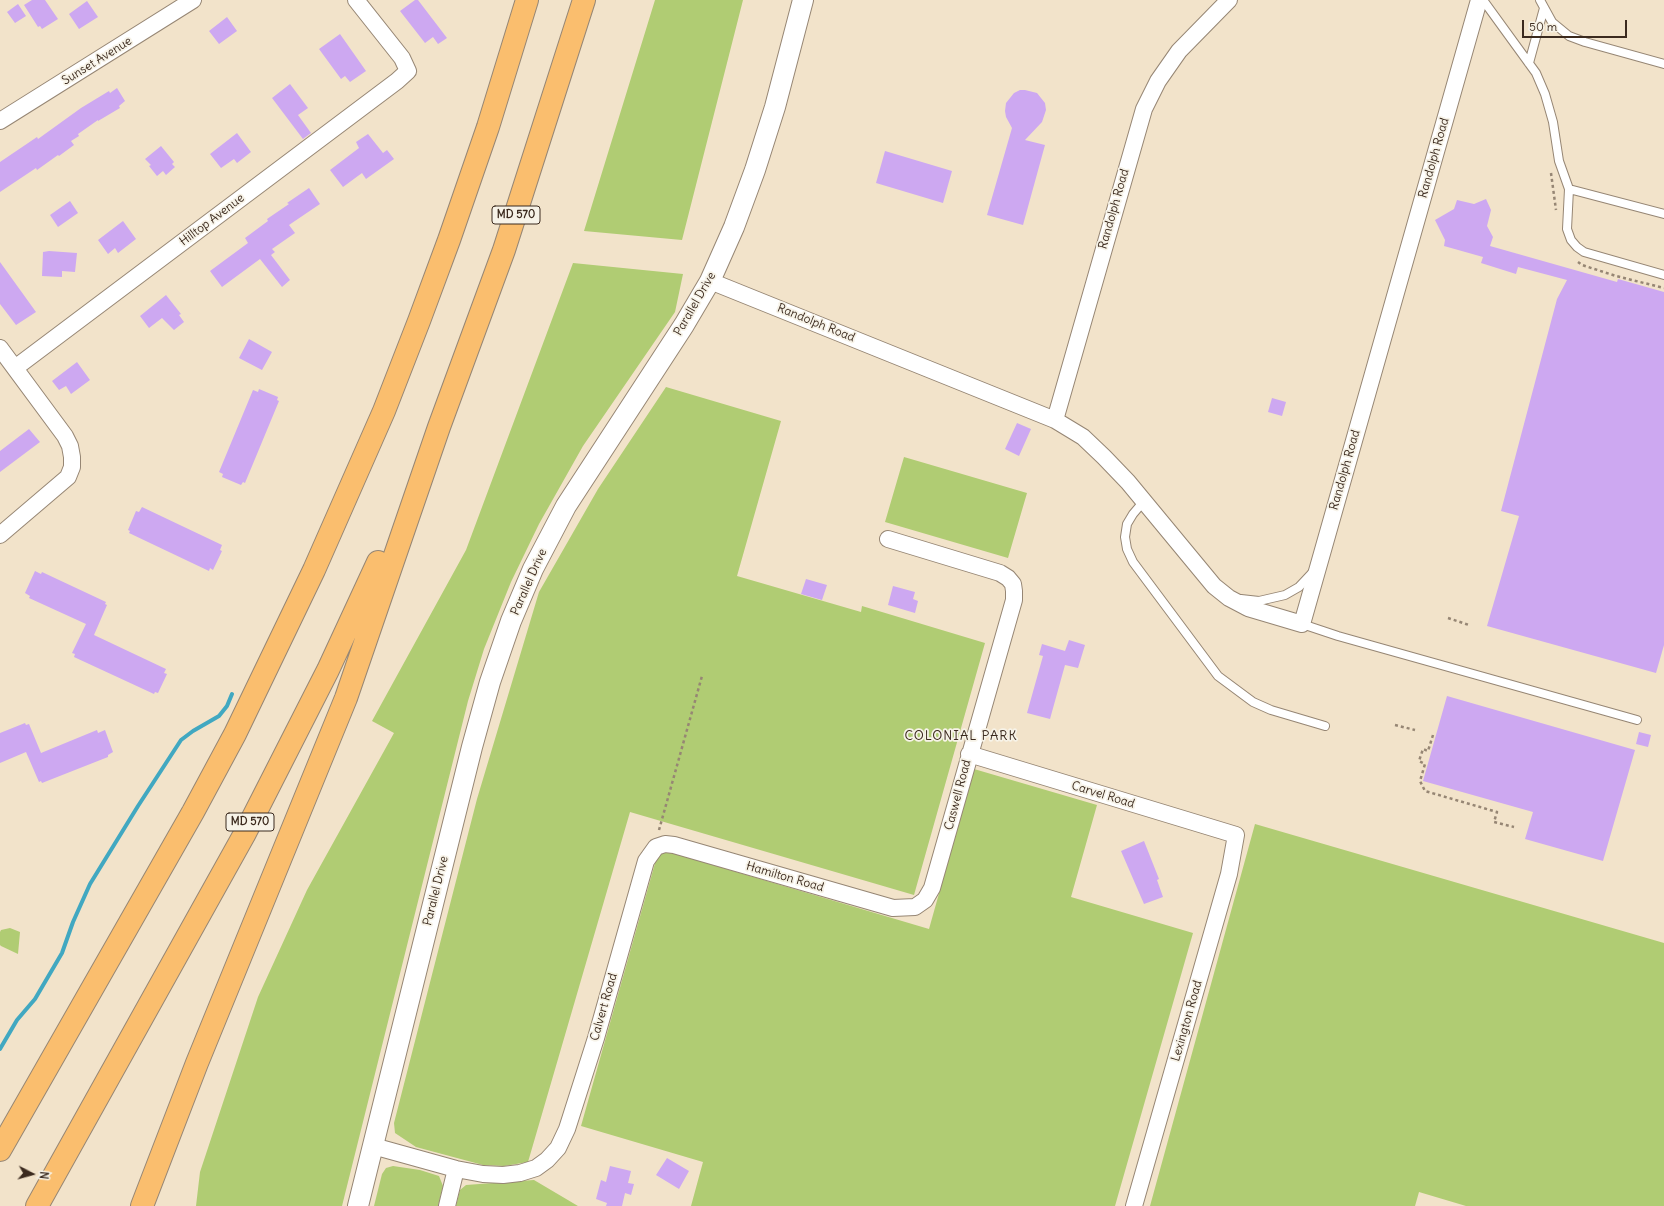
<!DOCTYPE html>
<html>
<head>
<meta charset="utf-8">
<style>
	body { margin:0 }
	#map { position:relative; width:1664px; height:1206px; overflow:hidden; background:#f2e3ca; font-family:Delius,sans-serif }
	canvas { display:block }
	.north { position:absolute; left:12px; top:1154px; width:40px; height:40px; -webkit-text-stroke:3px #f7f3e8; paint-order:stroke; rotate:96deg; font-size:11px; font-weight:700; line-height:16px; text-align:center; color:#3b2a1e }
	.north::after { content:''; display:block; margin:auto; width:14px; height:18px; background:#3b2a1e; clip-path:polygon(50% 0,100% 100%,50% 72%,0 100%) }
	.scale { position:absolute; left:1522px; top:20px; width:105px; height:18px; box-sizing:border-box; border:2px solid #3b2a1e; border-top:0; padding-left:5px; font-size:12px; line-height:14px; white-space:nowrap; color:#3b2a1e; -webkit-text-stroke:3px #f7f3e8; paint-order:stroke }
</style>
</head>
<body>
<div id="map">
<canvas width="1664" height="1206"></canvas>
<div class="north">N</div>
<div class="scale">50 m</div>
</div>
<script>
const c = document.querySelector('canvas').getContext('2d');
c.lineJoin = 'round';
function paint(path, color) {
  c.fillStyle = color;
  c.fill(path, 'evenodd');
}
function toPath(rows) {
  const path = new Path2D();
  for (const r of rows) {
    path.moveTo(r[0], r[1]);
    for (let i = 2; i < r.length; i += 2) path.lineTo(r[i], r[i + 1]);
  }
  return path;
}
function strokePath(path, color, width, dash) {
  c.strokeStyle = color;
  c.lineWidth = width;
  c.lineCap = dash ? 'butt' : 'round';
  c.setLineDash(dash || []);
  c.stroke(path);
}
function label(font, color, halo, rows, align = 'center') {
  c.font = font + ' Delius,sans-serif';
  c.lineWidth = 3.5;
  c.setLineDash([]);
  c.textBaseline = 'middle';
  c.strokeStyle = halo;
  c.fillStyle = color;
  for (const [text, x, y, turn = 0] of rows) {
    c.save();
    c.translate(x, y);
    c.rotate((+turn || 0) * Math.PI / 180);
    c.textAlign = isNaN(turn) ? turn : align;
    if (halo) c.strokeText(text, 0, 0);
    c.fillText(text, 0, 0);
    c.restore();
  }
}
paint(toPath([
	[655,0,743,0,682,240,584,231],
	[573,263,683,274,675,312,583,446,539,524,511,582,484,649,468,701,342,1206,196,1206,200,1172,258,997,307,890,394,733,372,721,466,550],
	[666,387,781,421,737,576,861,612,862,606,985,643,914,895,630,812,528,1162,504,1166,483,1165,416,1147,395,1133,394,1123,477,799,539,592,598,489],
	[904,457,1027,493,1008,558,885,522],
	[974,769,1097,805,1071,897,1193,933,1115,1206,691,1206,703,1162,581,1126,659,849,929,929],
	[1255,824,1664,943,1664,1206,1466,1206,1419,1192,1415,1206,1150,1206],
	[10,928,20,932,18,954,1,946,0,945,0,932,1,930],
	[393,1166,420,1170,439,1176,443,1186,438,1206,374,1206,382,1174,386,1168],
	[534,1180,578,1206,456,1206,460,1190,466,1185]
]), '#b0cc73');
strokePath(toPath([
	[0,1049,17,1020,35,999,62,953,73,922,90,884,138,806,181,740,193,731,219,716,227,706,232,694]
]), '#41a8c1', 4);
paint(toPath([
	[32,0,45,0,58,19,42,29,40,26,38,27,24,5],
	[415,0,418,0,447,38,438,44,433,37,425,43,400,11],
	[87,1,98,17,79,29,69,14],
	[18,4,26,16,15,23,7,12],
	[227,17,237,31,219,44,209,31],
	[340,34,366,71,350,82,345,76,341,79,319,49],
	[290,84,308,108,298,115,311,133,303,139,272,98],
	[117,88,125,101,119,106,120,108,98,121,98,120,78,134,79,136,71,141,74,145,59,156,58,155,37,170,36,168,0,192,0,162,37,137,38,139,81,108,109,91,110,93],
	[1020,90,1025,90,1037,93,1045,103,1046,110,1042,122,1025,140,1045,145,1023,225,987,215,1012,128,1006,117,1005,111,1006,103,1014,93],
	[237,133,251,152,237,163,234,159,221,168,210,154],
	[368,134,383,153,387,150,394,159,366,179,362,173,343,187,330,170,359,148,356,142],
	[161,146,174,162,172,164,175,167,166,175,163,171,157,176,149,166,151,165,145,159],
	[885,151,952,171,943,203,876,183],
	[309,188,320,204,289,225,295,233,272,249,275,252,271,255,290,280,282,287,260,259,222,287,210,271,248,243,245,238,268,221,267,219,289,204,287,203],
	[1486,199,1491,210,1487,226,1493,237,1490,246,1617,282,1618,279,1664,292,1664,645,1656,673,1487,626,1519,516,1501,511,1557,299,1567,280,1518,267,1516,274,1481,263,1483,257,1444,246,1445,240,1435,220,1454,209,1457,200,1474,204],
	[70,201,78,213,58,227,50,215],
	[123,221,136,239,118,253,115,248,108,254,98,240],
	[49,251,77,253,75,272,62,271,62,277,42,276,43,252],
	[0,262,36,312,16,325,0,304],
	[166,295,181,314,179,315,184,322,174,330,162,318,149,328,140,316],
	[249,339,272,352,262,370,239,358],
	[77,362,90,380,71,394,66,386,59,390,52,381],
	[259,389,278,397,277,400,279,401,245,483,243,482,241,485,222,477,223,474,219,472,253,390,258,392],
	[1272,398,1286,402,1282,416,1268,412],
	[1017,423,1031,429,1019,456,1005,449],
	[29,429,40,442,0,472,0,451],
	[142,507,222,545,220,550,222,551,213,570,210,568,209,571,129,533,130,531,128,530,136,511,139,512],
	[35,571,41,574,42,572,106,602,105,604,107,605,94,635,166,669,164,673,167,674,158,693,155,692,154,694,74,657,75,654,72,653,86,624,29,598,30,596,25,593],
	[806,579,827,585,822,600,801,594],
	[893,586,915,592,913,599,918,601,915,613,888,605],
	[1069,640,1085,645,1078,668,1065,665,1050,719,1027,713,1043,656,1039,655,1042,644,1065,651],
	[1447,696,1635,750,1603,861,1525,839,1533,812,1423,781],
	[25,723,26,725,29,724,41,753,97,730,98,733,105,730,113,752,108,755,108,757,42,783,41,781,39,782,26,752,0,763,0,733],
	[1639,732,1651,735,1648,747,1636,744],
	[1144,841,1159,879,1157,880,1163,897,1144,904,1121,851],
	[667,1158,689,1171,679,1189,656,1175],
	[610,1166,631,1171,628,1183,634,1184,631,1195,625,1193,622,1206,606,1206,607,1203,596,1199,601,1180,606,1182]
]), '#cda8f1');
const service = toPath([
	[1483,0,1536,73,1545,94,1553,122,1559,161,1569,189,1567,229,1571,240,1577,247,1584,252,1664,275],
	[1540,0,1552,22,1569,36,1585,42,1664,64],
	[1529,63,1544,8],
	[1569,189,1664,214],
	[1144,501,1133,514,1127,524,1125,537,1127,549,1133,562,1218,676,1253,702,1271,710,1325,726],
	[1241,599,1259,601,1285,595,1299,587,1314,571],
	[1302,624,1338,636,1637,720]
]);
const minor = toPath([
	[0,121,193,0],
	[710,281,1055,420,1083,437,1104,457,1128,482,1214,586,1229,598,1248,608,1302,624,1479,0],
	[0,348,65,436,70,446,72,457,72,467,68,477,0,535],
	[15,368,397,81,408,71,402,58,356,0],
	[1055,420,1144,109,1158,81,1179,51,1229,0],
	[969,754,1236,835,1229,874,1134,1206],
	[373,1146,456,1169,483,1174,503,1175,520,1173,536,1168,547,1160,558,1148,567,1129,596,1038,646,861,656,847,665,844,674,845,893,908,915,907,925,900,932,888,1014,600,1014,591,1013,584,1008,578,1000,573,888,539],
	[447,1206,456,1169]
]);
const tertiary = toPath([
	[358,1206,472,747,490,682,511,621,533,569,566,506,684,325,710,281,734,227,755,170,775,107,803,0]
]);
const motorway = toPath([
	[0,1150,193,812,235,734,314,570,384,411,419,321,449,240,488,127,527,0],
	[37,1206,244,835,328,670,378,562],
	[142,1206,197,1063,346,698,439,427,504,250,584,0]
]);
strokePath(service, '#968674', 10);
strokePath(minor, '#968674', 18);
strokePath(tertiary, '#968674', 22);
strokePath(motorway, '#968674', 24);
strokePath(toPath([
	[1551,173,1556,210],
	[1578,262,1582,265,1616,276,1664,288],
	[1448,618,1469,625],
	[1395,725,1415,730],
	[1433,735,1428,751,1423,749,1419,761,1425,764,1420,781,1425,791,1497,812,1494,822,1514,827],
	[659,830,702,676]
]), '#968674', 2.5, [3, 3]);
strokePath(service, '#fff', 8);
strokePath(minor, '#fff', 16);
strokePath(tertiary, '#fff', 20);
strokePath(motorway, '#fabe6e', 22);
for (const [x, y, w] of [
	[516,215,48],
	[250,822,48]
]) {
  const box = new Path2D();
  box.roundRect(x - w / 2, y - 9, w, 18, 3);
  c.fillStyle = '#f7f3e8';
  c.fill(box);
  strokePath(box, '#3b2a1e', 1);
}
label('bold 11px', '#3b2a1e', null, [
	["MD 570",516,215],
	["MD 570",250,822]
]);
label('12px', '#3b2a1e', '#f7f3e8', [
	["Sunset Avenue",97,61,-32],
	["Randolph Road",1434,158,-74],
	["Randolph Road",1114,209,-74],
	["Hilltop Avenue",212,220,-37],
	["Parallel Drive",695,304,-60],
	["Randolph Road",816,323,22],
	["Randolph Road",1345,470,-74],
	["Parallel Drive",529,582,-66],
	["Caswell Road",958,795,-75],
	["Carvel Road",1103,795,17],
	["Hamilton Road",785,877,16],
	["Parallel Drive",436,891,-76],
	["Calvert Road",604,1007,-74],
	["Lexington Road",1187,1021,-74]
]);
c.letterSpacing = '1px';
label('13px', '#3b2a1e', '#f7f3e8', [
	["COLONIAL PARK",961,736]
]);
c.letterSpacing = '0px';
</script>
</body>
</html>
